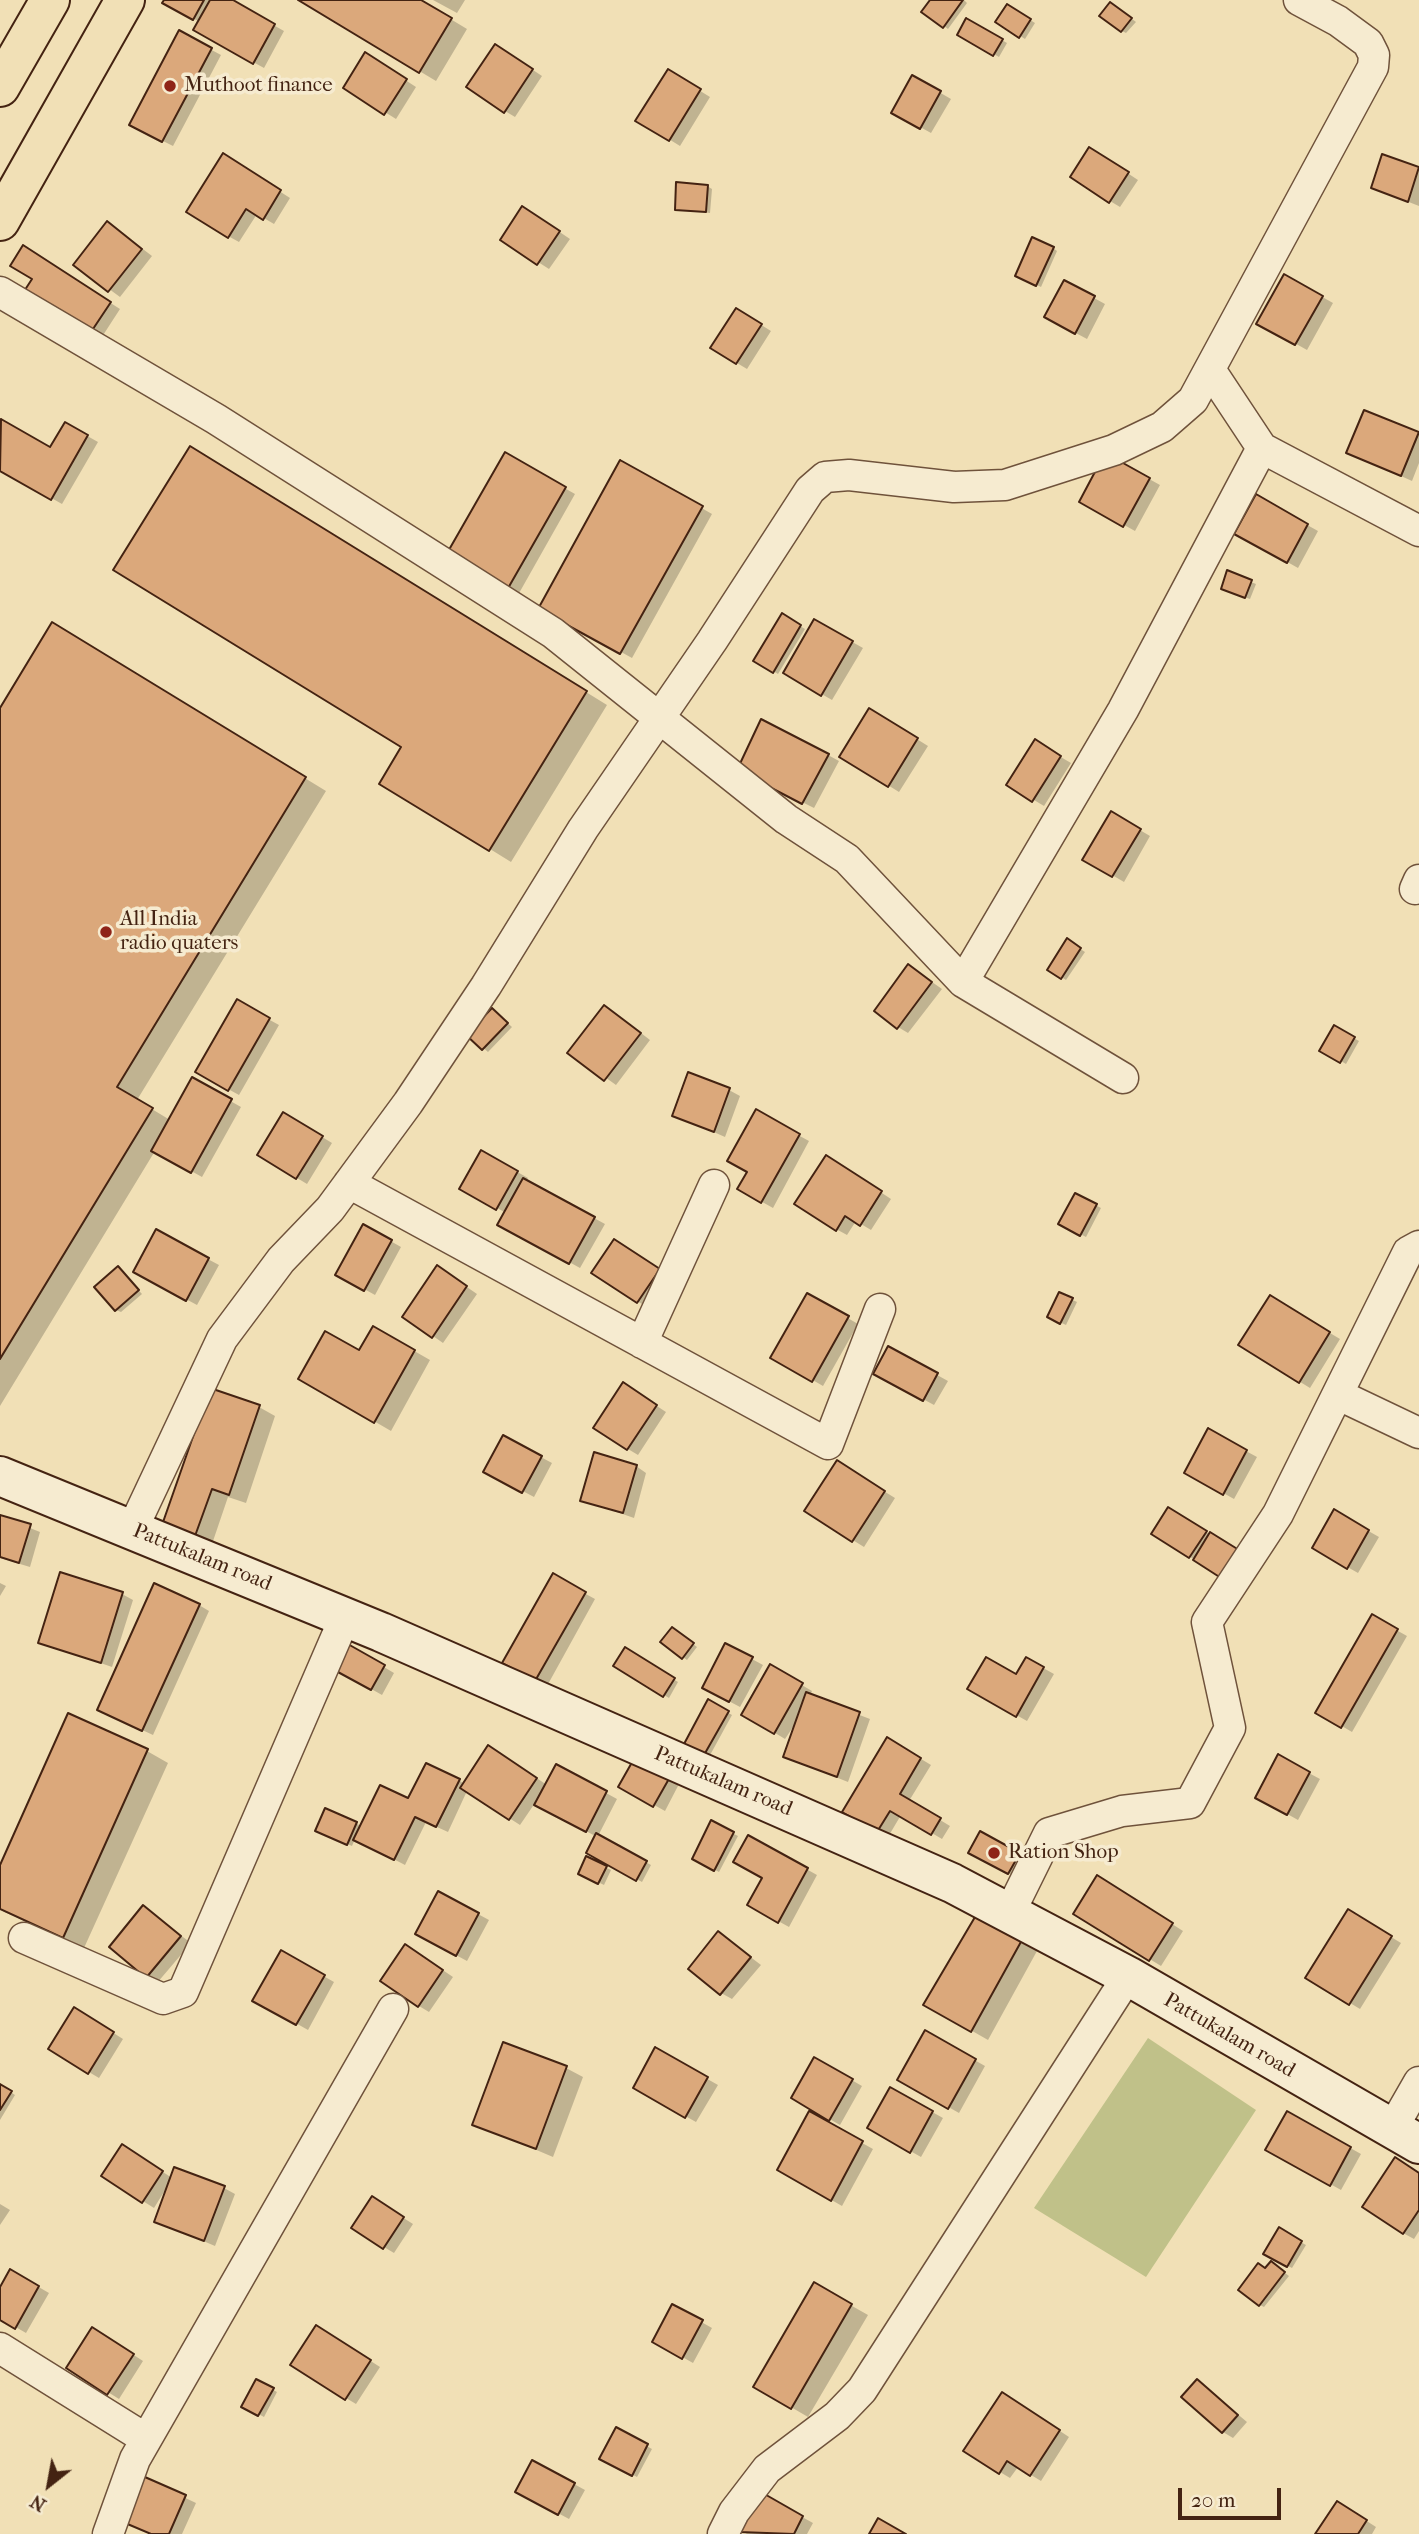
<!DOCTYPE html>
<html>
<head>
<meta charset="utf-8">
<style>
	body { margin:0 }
	#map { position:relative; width:1419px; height:2534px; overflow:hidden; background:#f1e0b6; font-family:"IM FELL French Canon",serif }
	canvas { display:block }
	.north { position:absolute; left:14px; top:2450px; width:70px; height:70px; -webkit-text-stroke:5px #f6ebd0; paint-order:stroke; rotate:211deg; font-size:19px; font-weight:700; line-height:28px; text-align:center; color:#442312 }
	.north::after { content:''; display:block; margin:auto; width:24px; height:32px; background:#442312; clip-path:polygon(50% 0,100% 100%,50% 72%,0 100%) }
	.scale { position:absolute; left:1178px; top:2488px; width:103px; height:32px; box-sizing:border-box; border:4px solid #442312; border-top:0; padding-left:9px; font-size:21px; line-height:24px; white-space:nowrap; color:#442312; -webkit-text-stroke:5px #f6ebd0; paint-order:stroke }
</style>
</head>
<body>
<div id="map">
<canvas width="1419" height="2534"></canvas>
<div class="north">N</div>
<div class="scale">20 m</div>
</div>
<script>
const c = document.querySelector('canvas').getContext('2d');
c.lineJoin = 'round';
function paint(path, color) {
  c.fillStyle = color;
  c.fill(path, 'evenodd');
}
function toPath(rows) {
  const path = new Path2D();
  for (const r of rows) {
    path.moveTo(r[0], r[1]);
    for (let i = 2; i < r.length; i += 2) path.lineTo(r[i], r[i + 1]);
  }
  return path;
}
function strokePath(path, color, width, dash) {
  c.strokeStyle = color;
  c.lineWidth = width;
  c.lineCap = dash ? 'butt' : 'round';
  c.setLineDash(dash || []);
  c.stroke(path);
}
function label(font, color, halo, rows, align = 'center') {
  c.font = font + ' "IM FELL French Canon",serif';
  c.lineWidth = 7;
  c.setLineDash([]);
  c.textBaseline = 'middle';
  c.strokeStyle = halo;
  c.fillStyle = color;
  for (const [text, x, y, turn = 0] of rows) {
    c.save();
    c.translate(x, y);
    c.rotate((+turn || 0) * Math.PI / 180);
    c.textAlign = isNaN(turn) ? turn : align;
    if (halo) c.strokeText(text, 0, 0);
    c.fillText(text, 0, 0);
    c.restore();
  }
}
paint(toPath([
	[1148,2038,1256,2110,1146,2277,1034,2208]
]), '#c0c189');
paint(toPath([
	[166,0,229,0,284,31,264,68,195,30,200,22,164,3],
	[301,0,419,0,467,29,436,81],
	[433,0,465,0,457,13],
	[933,0,964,0,967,3,948,29,944,26],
	[1008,6,1035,23,1025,39,998,22],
	[1115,6,1136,22,1126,33,1122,31],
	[967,20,1007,43,999,57,959,34],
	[180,33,221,55,173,146,141,130],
	[506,52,542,76,515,117,505,111],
	[376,61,416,87,396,119,345,87],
	[668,71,710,97,680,146,638,120],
	[913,77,951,99,931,133,893,112],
	[1100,155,1138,180,1120,207,1110,201],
	[1384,157,1419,169,1419,206,1373,188],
	[234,162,290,198,274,224,257,214,239,242,228,236],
	[707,186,712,189,710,213,677,209],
	[533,214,570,239,549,269,502,239],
	[118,230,152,256,120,297,75,264],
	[1053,248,1057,251,1041,287,1017,275],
	[34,254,120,309,98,343,34,279],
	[1285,276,1333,303,1307,350,1259,323],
	[1065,282,1105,304,1087,339,1046,317],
	[737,310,771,331,747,369,737,363],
	[1365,413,1419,435,1419,463,1412,481,1348,452],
	[1,421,51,450,66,424,98,442,62,504,0,469],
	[506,455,575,494,518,595,449,555],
	[1106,455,1160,485,1135,531,1081,501],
	[212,461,607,705,511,862,490,849],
	[621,462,712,514,632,658,541,608],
	[1257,497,1318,531,1298,568,1236,533],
	[1228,573,1256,584,1250,599,1227,591],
	[782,615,805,629,778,674,756,660],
	[815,621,863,648,832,700,785,673],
	[74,637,326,791,137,1100,170,1120,193,1080,241,1107,202,1177,155,1151,0,1406,0,712],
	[880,716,928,746,899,792,841,756],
	[1035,742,1071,763,1044,806,1009,785],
	[828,755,839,761,814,808,750,776],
	[1111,813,1150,836,1124,882,1085,859],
	[1068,941,1085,952,1066,980,1049,969],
	[909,966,942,989,908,1033,898,1027],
	[237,1002,279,1025,239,1095,197,1072],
	[493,1010,512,1027,488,1052,469,1035],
	[615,1013,650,1040,616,1085,570,1052],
	[1334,1027,1359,1041,1346,1064,1322,1050],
	[729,1090,740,1096,725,1137,675,1115],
	[756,1112,809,1141,773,1208,739,1189,749,1172],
	[284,1114,332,1143,307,1184,259,1155],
	[482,1152,528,1178,526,1181,605,1224,580,1268,500,1224,506,1213,462,1188],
	[838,1164,891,1199,871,1230,856,1221,847,1235,836,1229],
	[1076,1195,1101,1208,1086,1237,1061,1224],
	[364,1226,401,1247,375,1295,337,1274],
	[157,1232,219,1265,197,1305,135,1272],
	[615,1241,669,1276,648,1308,594,1273],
	[118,1268,142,1294,121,1312,116,1310],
	[448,1274,477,1294,443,1343,433,1336],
	[1060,1294,1077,1302,1066,1325,1053,1319],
	[808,1295,858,1324,823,1386,773,1357],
	[1270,1297,1340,1339,1310,1388,1240,1345],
	[374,1328,430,1360,391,1431,300,1378,360,1353],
	[888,1348,948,1381,934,1405,875,1373],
	[211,1390,259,1407,275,1416,246,1503,228,1497,212,1544,180,1533],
	[634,1391,666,1412,638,1455,628,1449],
	[1209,1431,1257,1457,1234,1499,1186,1472],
	[503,1437,552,1463,534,1497,485,1471],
	[636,1466,646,1473,634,1518,582,1500],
	[848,1469,895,1498,864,1547,806,1511],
	[1335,1512,1379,1537,1358,1573,1314,1548],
	[1179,1515,1211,1535,1200,1563,1153,1534],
	[0,1516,40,1532,30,1567,0,1558],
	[553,1576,595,1599,547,1686,505,1662],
	[0,1583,6,1586,0,1596],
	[122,1594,133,1600,112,1667,40,1642],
	[199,1605,209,1611,153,1735,110,1715],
	[1373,1617,1407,1636,1352,1732,1318,1712],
	[677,1632,697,1647,687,1660,683,1657],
	[340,1641,394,1673,382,1695,327,1664],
	[625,1650,678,1682,669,1698,615,1665],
	[752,1659,763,1665,740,1707,704,1688],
	[1027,1659,1054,1674,1027,1721,970,1689,1017,1676],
	[771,1667,812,1691,810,1696,870,1719,848,1782,785,1757,797,1721,785,1739,744,1714],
	[709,1702,732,1715,709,1757,686,1743],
	[888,1739,931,1765,909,1801,950,1826,942,1839,901,1815,888,1837,845,1811],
	[147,1751,168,1763,84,1948,0,1910,0,1870],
	[499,1753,547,1785,557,1766,617,1799,598,1836,651,1865,642,1882,588,1852,597,1837,535,1803,520,1825,467,1791,448,1832,426,1822,405,1865,355,1839,352,1846,322,1833,356,1823,362,1827,409,1801,459,1780,464,1784],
	[1279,1757,1320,1779,1298,1820,1257,1797],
	[635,1759,679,1784,665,1811,620,1786],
	[712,1823,738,1836,719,1872,694,1858],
	[981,1834,1023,1857,1013,1876,970,1852],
	[749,1837,817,1875,789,1927,749,1905,764,1878],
	[586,1858,611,1870,604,1885,580,1873],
	[1108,1883,1183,1931,1161,1966,1075,1913],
	[439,1893,489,1920,467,1961,417,1934],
	[144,1908,191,1943,157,1983,147,1977],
	[1348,1911,1401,1943,1360,2009,1307,1977],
	[975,1919,1037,1951,988,2040,925,2004],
	[719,1933,761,1965,732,1999,721,1993],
	[281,1952,334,1982,308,2030,255,2000],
	[416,1952,453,1977,429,2012,419,2006],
	[85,2015,123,2039,99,2078,50,2049],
	[925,2032,985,2066,959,2113,899,2079],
	[656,2050,718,2085,696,2122,635,2088],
	[815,2059,862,2086,840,2125,793,2098],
	[566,2068,583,2077,553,2157,475,2124],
	[0,2085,15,2095,0,2120],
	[891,2089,943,2118,921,2157,869,2128],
	[1288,2113,1361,2154,1341,2190,1267,2149],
	[810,2114,873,2149,842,2206,779,2170],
	[133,2152,172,2178,224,2188,235,2194,215,2246,156,2221,167,2187,154,2208,103,2176],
	[1419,2174,1419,2231,1414,2239,1403,2233],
	[0,2204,10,2210,0,2225],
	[383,2205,413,2224,394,2253,384,2247],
	[1279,2230,1306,2245,1292,2268,1265,2254],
	[1276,2266,1289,2276,1264,2307,1260,2305],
	[11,2271,49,2293,26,2333,0,2318,0,2290],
	[815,2285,868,2315,808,2417,755,2386],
	[673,2306,712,2328,693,2363,654,2341],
	[327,2333,380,2367,356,2404,346,2398],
	[103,2335,143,2361,119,2399,68,2367],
	[257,2381,277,2392,264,2417,244,2406],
	[1198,2381,1247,2422,1233,2438,1223,2432],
	[1013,2400,1069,2437,1041,2481,1018,2467,1010,2478,1000,2472],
	[617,2430,652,2449,637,2477,602,2458],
	[139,2476,196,2503,182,2534,151,2534],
	[574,2484,585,2490,569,2519,517,2491],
	[762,2495,813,2523,807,2534,747,2534,742,2531],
	[1348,2509,1376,2527,1372,2534,1317,2534]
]), '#0003');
const building = toPath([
	[164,0,204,0,193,20,162,3,164,0],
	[210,0,233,0,275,24,253,64,193,30,210,0],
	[298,0,421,0,452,18,419,73,298,0],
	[930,0,963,0,943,28,921,12,930,0],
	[1110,2,1132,18,1121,32,1099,16,1110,2],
	[1007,4,1031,19,1019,38,995,22,1007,4],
	[966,18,1003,39,993,56,957,35,966,18],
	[179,30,212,48,162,142,129,125,179,30],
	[495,44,533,69,504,113,466,87,495,44],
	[365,52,407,79,384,115,343,88,365,52],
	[668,69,701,89,669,141,635,121,668,69],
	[912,75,941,91,920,129,891,113,912,75],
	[1089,147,1129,172,1109,203,1070,177,1089,147],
	[223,153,281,190,263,220,246,209,228,238,186,212,223,153],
	[1382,154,1419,167,1408,202,1371,188,1382,154],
	[676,182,708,185,706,212,675,210,676,182],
	[522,206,560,231,537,265,500,240,522,206],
	[107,221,142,249,108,292,73,265,107,221],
	[1032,237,1054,247,1036,286,1015,276,1032,237],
	[23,245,111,302,87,338,21,296,32,279,10,266,23,245],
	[1284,274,1323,296,1295,345,1256,324,1284,274],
	[1064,280,1095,296,1075,334,1044,317,1064,280],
	[736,308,762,324,736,364,710,348,736,308],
	[1364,410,1419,432,1401,476,1346,453,1364,410],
	[1,419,50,447,65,422,88,435,51,500,0,471,1,419],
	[190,446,587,691,489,851,379,784,401,747,113,570,190,446],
	[505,452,566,487,507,590,446,555,505,452],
	[1105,453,1150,478,1123,527,1079,502,1105,453],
	[620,460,703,506,620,654,538,609,620,460],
	[1256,494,1308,524,1287,563,1234,534,1256,494],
	[1227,570,1252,580,1245,598,1221,589,1227,570],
	[782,613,801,625,773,673,753,661,782,613],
	[814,619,853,641,821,696,783,673,814,619],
	[52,622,306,777,117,1087,153,1108,0,1359,0,708,52,622],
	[869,708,918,738,888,787,839,757,869,708],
	[761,719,829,754,802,804,737,770,761,719],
	[1035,739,1061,756,1032,802,1006,785,1035,739],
	[1111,811,1141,829,1112,877,1082,860,1111,811],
	[1067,938,1081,948,1061,979,1047,970,1067,938],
	[908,964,932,982,897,1029,874,1011,908,964],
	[237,999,270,1018,228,1091,195,1072,237,999],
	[604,1005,641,1033,604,1081,567,1053,604,1005],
	[492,1008,508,1023,482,1050,466,1035,492,1008],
	[1334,1025,1355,1037,1340,1063,1319,1051,1334,1025],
	[688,1072,730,1088,714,1132,672,1116,688,1072],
	[192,1077,232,1099,191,1173,151,1151,192,1077],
	[756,1109,800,1134,761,1203,737,1189,747,1172,727,1161,756,1109],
	[283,1112,323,1136,296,1179,257,1155,283,1112],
	[481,1150,518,1171,496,1210,459,1189,481,1150],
	[826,1155,882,1191,860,1226,845,1216,836,1231,794,1204,826,1155],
	[523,1178,595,1217,569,1264,497,1225,523,1178],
	[1075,1193,1097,1204,1080,1236,1058,1224,1075,1193],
	[363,1224,392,1240,364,1291,335,1275,363,1224],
	[156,1229,209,1258,186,1301,133,1272,156,1229],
	[614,1239,660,1269,637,1303,591,1273,614,1239],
	[437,1265,467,1286,432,1338,402,1317,437,1265],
	[118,1266,139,1290,115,1311,94,1287,118,1266],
	[1059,1292,1073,1298,1060,1324,1047,1317,1059,1292],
	[807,1293,849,1316,812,1382,770,1358,807,1293],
	[1270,1295,1330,1332,1299,1383,1238,1345,1270,1295],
	[373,1326,415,1350,374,1423,298,1379,325,1331,359,1350,373,1326],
	[888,1346,938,1373,923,1401,873,1374,888,1346],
	[623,1382,657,1405,627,1450,593,1428,623,1382],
	[210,1388,260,1405,229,1495,212,1489,195,1536,162,1525,210,1388],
	[1208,1428,1247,1450,1223,1495,1184,1473,1208,1428],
	[503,1435,542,1456,522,1493,483,1472,503,1435],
	[594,1452,637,1465,623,1513,580,1501,594,1452],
	[837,1460,885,1491,852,1542,804,1511,837,1460],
	[1168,1507,1207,1531,1189,1558,1151,1534,1168,1507],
	[1334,1509,1369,1530,1347,1569,1312,1548,1334,1509],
	[0,1515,31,1524,19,1563,0,1557,0,1515],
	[1210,1532,1239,1550,1221,1578,1193,1560,1210,1532],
	[60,1572,123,1592,101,1663,38,1643,60,1572],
	[553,1573,586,1592,535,1681,502,1663,553,1573],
	[154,1583,200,1604,142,1731,97,1710,154,1583],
	[1372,1614,1398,1629,1341,1728,1315,1713,1372,1614],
	[672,1627,694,1643,682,1659,660,1642,672,1627],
	[339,1639,385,1665,371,1690,325,1665,339,1639],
	[725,1643,753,1657,729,1702,702,1688,725,1643],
	[625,1647,675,1678,663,1697,613,1666,625,1647],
	[986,1657,1016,1674,1026,1657,1044,1667,1016,1717,967,1689,986,1657],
	[770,1664,803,1683,774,1734,741,1715,770,1664],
	[806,1692,860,1712,837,1777,783,1757,806,1692],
	[708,1699,729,1711,704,1755,684,1744,708,1699],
	[68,1713,148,1749,63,1938,0,1909,0,1865,68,1713],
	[887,1737,921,1758,900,1794,941,1818,931,1835,890,1811,877,1832,842,1812,887,1737],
	[488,1745,537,1778,509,1820,460,1788,488,1745],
	[1278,1754,1310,1772,1287,1815,1255,1798,1278,1754],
	[635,1757,670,1777,653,1807,618,1787,635,1757],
	[426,1763,460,1779,436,1827,415,1817,394,1860,353,1840,380,1785,408,1798,426,1763],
	[556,1764,607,1791,586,1832,534,1805,556,1764],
	[325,1808,357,1822,347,1845,315,1831,325,1808],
	[711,1820,734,1832,714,1871,692,1859,711,1820],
	[980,1831,1020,1853,1008,1874,968,1853,980,1831],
	[596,1833,647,1861,636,1881,586,1853,596,1833],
	[748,1835,808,1868,778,1923,747,1905,762,1878,733,1862,748,1835],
	[586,1856,607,1866,598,1884,578,1874,586,1856],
	[1097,1875,1173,1923,1149,1961,1073,1914,1097,1875],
	[438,1891,479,1913,456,1956,415,1934,438,1891],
	[143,1905,181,1936,146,1978,109,1947,143,1905],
	[1348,1909,1392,1936,1349,2005,1305,1978,1348,1909],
	[975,1917,1022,1940,971,2032,923,2005,975,1917],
	[718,1931,751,1957,720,1995,688,1969,718,1931],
	[405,1944,443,1970,418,2007,380,1981,405,1944],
	[281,1950,325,1975,296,2025,252,2001,281,1950],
	[74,2007,114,2032,88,2074,48,2049,74,2007],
	[925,2030,976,2059,948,2109,897,2080,925,2030],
	[503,2042,567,2066,536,2149,472,2125,503,2042],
	[655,2047,708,2077,685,2118,633,2088,655,2047],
	[814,2057,853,2079,829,2121,791,2098,814,2057],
	[0,2084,12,2091,0,2110,0,2084],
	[890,2087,933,2111,910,2153,867,2128,890,2087],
	[809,2111,863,2141,831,2201,777,2170,809,2111],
	[1287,2111,1351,2147,1330,2186,1265,2150,1287,2111],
	[122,2144,163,2171,142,2203,101,2176,122,2144],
	[1395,2157,1419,2173,1419,2210,1403,2234,1362,2207,1395,2157],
	[174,2167,225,2186,204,2241,154,2222,174,2167],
	[372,2196,404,2217,383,2249,351,2228,372,2196],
	[1279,2227,1302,2241,1287,2267,1263,2254,1279,2227],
	[1271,2261,1285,2272,1259,2306,1238,2290,1258,2263,1265,2268,1271,2261],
	[10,2269,39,2286,15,2329,0,2320,0,2287,10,2269],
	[814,2282,852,2304,791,2409,753,2387,814,2282],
	[672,2304,703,2320,682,2359,652,2342,672,2304],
	[316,2325,371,2360,345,2400,290,2365,316,2325],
	[92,2327,134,2354,107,2395,66,2368,92,2327],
	[256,2379,274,2388,258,2416,241,2407,256,2379],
	[1197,2379,1238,2415,1222,2433,1181,2397,1197,2379],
	[1002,2392,1060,2430,1030,2476,1007,2461,999,2474,963,2451,1002,2392],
	[616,2427,648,2444,632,2476,599,2459,616,2427],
	[532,2460,575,2483,558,2515,515,2492,532,2460],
	[138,2474,186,2495,169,2534,151,2534,118,2520,138,2474],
	[761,2492,803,2516,794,2534,739,2532,761,2492],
	[1337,2501,1367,2520,1358,2534,1315,2534,1337,2501],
	[878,2518,906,2534,869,2534,878,2518]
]);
paint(building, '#dba87b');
strokePath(building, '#442312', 2);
const minor = toPath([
	[0,292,216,419,553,633,786,819,847,859,963,982,1123,710,1262,448,1211,371],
	[1262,448,1419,531],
	[1415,889,1419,880],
	[963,982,1123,1078],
	[349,1183,828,1444,880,1309],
	[642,1343,714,1185],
	[1339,1395,1419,1433],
	[132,1530,222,1339,281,1260,330,1209,408,1103,486,986,583,829,712,641,810,490,825,477,849,475,954,487,1005,485,1114,450,1162,427,1193,400,1373,67,1374,55,1368,43,1338,21,1299,0],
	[1009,1914,1049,1833,1122,1811,1190,1803,1230,1728,1207,1622,1278,1514,1408,1252,1419,1246],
	[24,1938,163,1999,183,1992,345,1617],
	[1392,2129,1419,2082],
	[0,2348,146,2439],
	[108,2534,135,2459,393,2009],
	[723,2534,734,2512,767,2469,837,2416,862,2390,1128,1976]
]);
const secondary = toPath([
	[0,1476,381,1632,952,1883,1128,1976,1419,2144]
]);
const trunk = toPath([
	[0,87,50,0],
	[0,221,125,0]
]);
strokePath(minor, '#6f523b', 33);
strokePath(secondary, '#442312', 42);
strokePath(trunk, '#442312', 42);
strokePath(minor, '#f6ebd0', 30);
strokePath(secondary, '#f6ebd0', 38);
strokePath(trunk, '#f1e0b6', 38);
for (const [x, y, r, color] of [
	[170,86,7,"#8f2418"],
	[106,932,7,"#8f2418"],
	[994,1853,7,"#8f2418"]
]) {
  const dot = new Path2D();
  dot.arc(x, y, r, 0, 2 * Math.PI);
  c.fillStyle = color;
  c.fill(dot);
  strokePath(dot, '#f6ebd0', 2.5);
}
label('21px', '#442312', '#f6ebd0', [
	["Muthoot finance",184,86],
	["All India",120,920],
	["radio quaters",120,944],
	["Ration Shop",1008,1853]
], 'left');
label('21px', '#442312', '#f6ebd0', [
	["Pattukalam road",202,1558,22],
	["Pattukalam road",723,1782,23],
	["Pattukalam road",1229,2036,30]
]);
</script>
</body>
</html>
